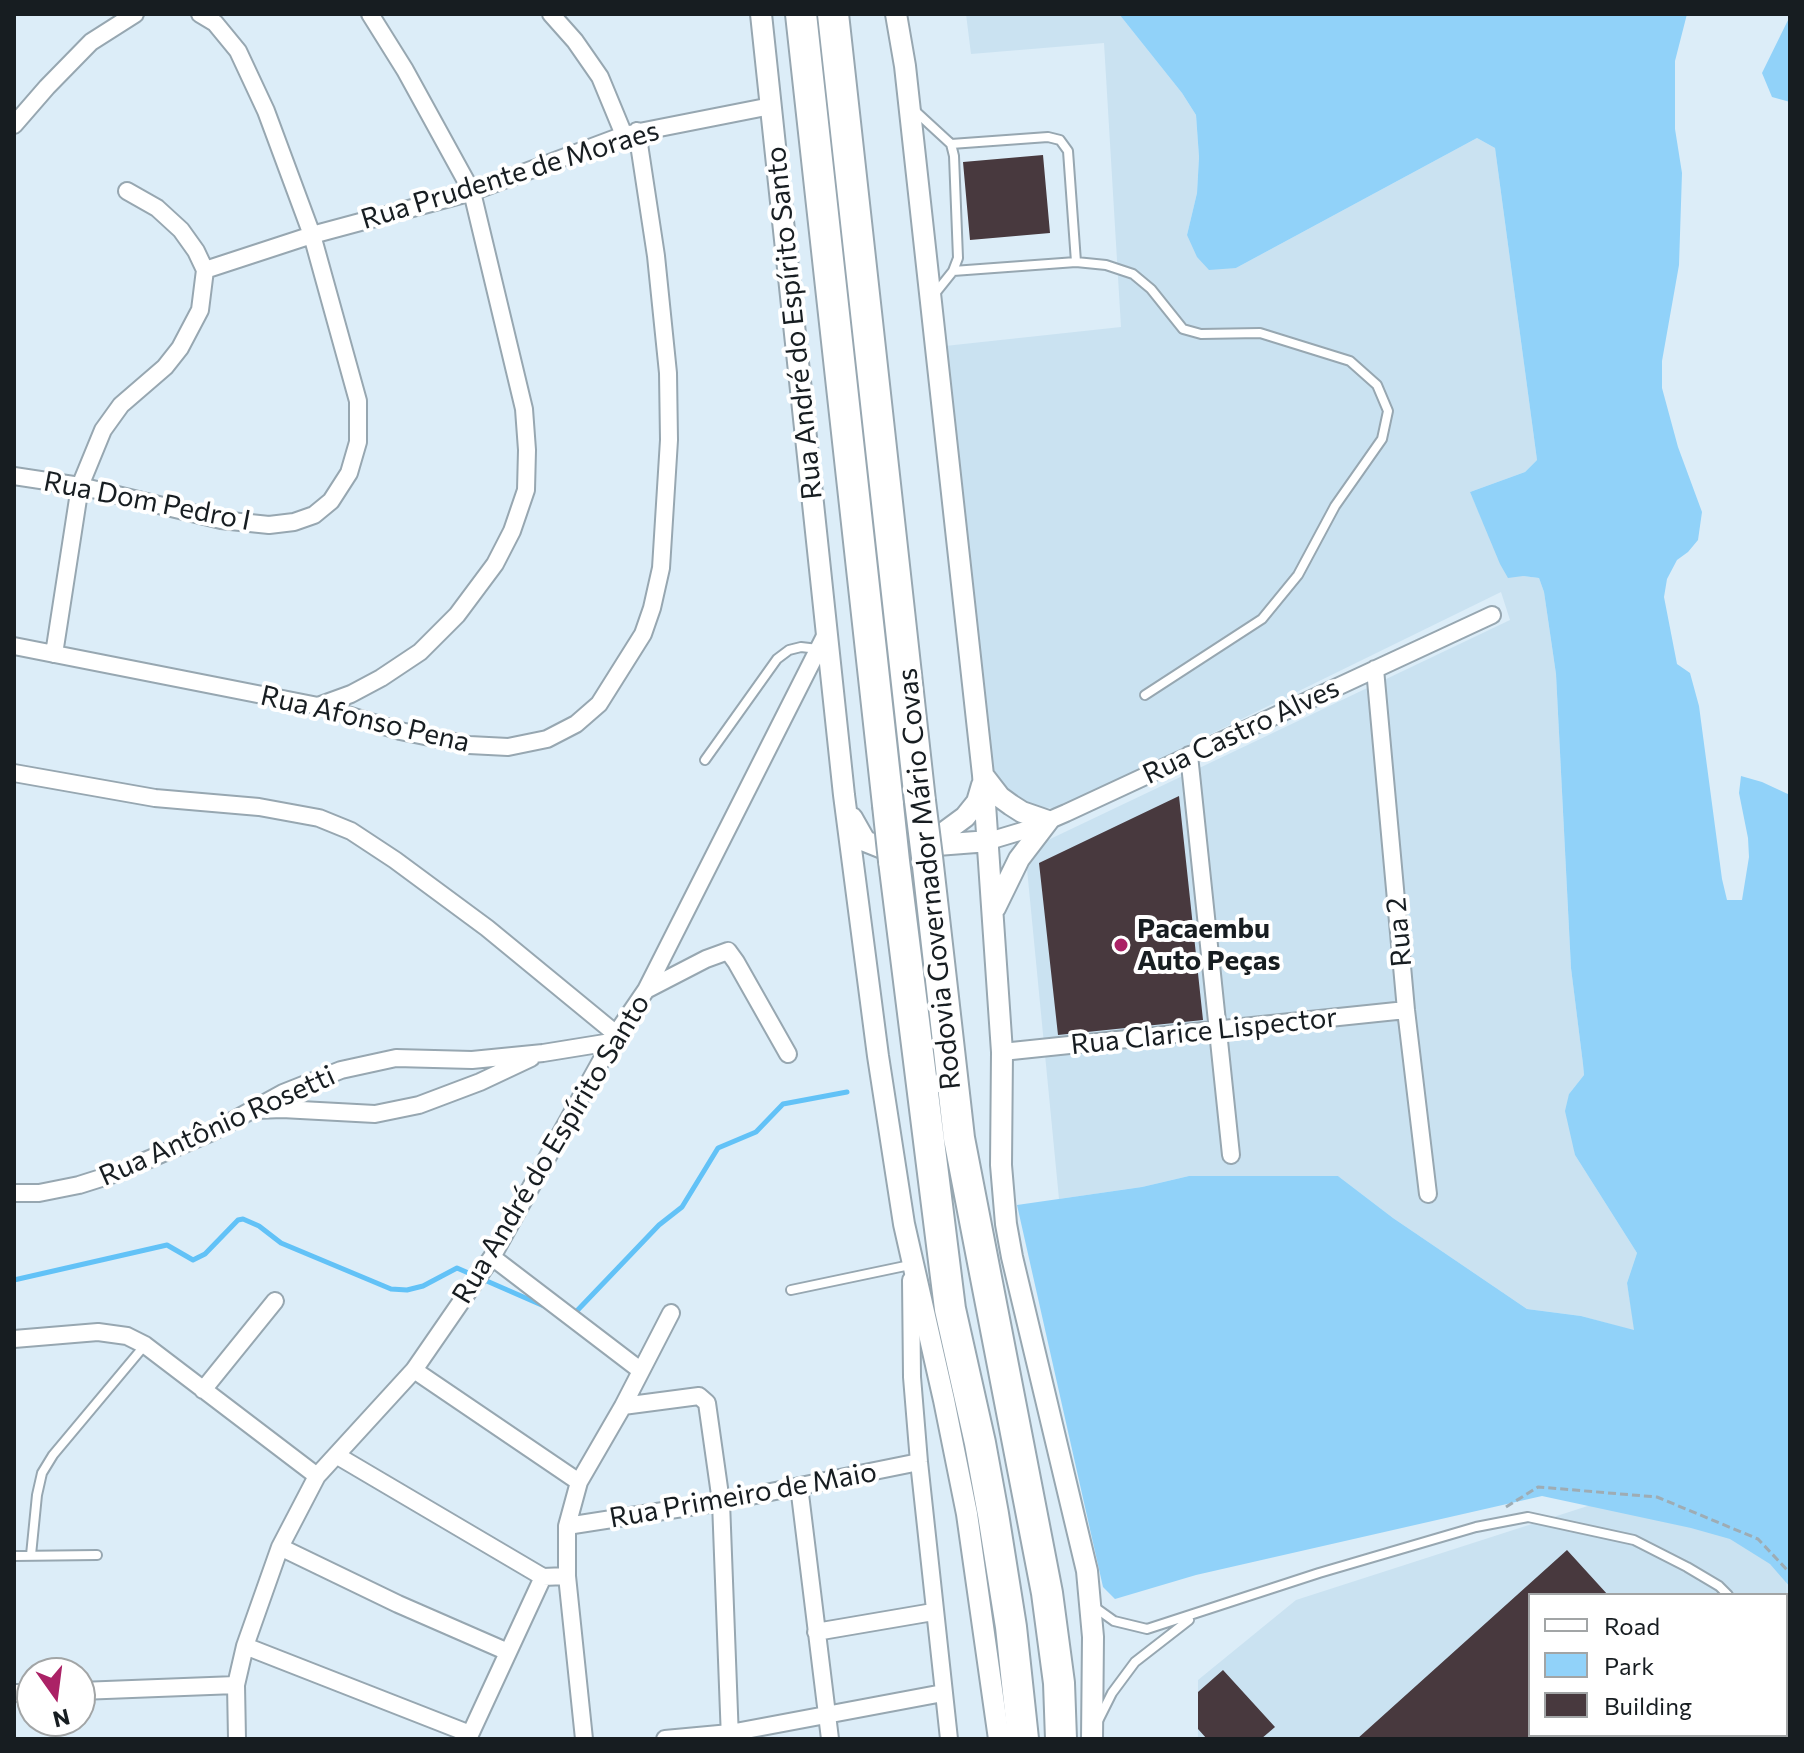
<!DOCTYPE html>
<html>
<head>
<meta charset="utf-8">
<style>
	body { margin:0 }
	#map { position:relative; width:1804px; height:1753px; overflow:hidden; background:#dcedf8; font-family:Commissioner,sans-serif }
	canvas { display:block }
	.frame { position:absolute; inset:0; border:16px solid #171d21; pointer-events:none }
	.legend { position:absolute; left:1528px; top:1593px; width:260px; height:144px; box-sizing:border-box; background:#fff; border:2px solid #a2a5a6; margin:0; padding:10px 14px; list-style:none; font-size:24px; color:#171d21 }
	.legend li { display:flex; align-items:center; gap:16px; height:40px }
	.legend b { width:40px; border:2px solid #a2a5a6 }
	.north { position:absolute; left:16px; top:1657px; width:80px; height:80px; box-sizing:border-box; background:#fff; border:2px solid #a2a5a6; border-radius:50%; rotate:166deg; font-size:22px; font-weight:700; line-height:32px; text-align:center; color:#171d21 }
	.north::after { content:''; display:block; margin:auto; width:28px; height:36px; background:#ab2266; clip-path:polygon(50% 0,100% 100%,50% 72%,0 100%) }
</style>
</head>
<body>
<div id="map">
<canvas width="1804" height="1753"></canvas>
<div class="frame"></div>
<ul class="legend">
<li><b style="height:10px;background:#fff"></b>Road</li>
<li><b style="height:22px;background:#91d2f9"></b>Park</li>
<li><b style="height:22px;background:#48393e"></b>Building</li>
</ul>
<div class="north">N</div>
</div>
<script>
const c = document.querySelector('canvas').getContext('2d');
c.lineJoin = 'round';
function paint(path, color) {
  c.fillStyle = color;
  c.fill(path, 'evenodd');
}
function toPath(rows) {
  const path = new Path2D();
  for (const r of rows) {
    path.moveTo(r[0], r[1]);
    for (let i = 2; i < r.length; i += 2) path.lineTo(r[i], r[i + 1]);
  }
  return path;
}
function strokePath(path, color, width, dash) {
  c.strokeStyle = color;
  c.lineWidth = width;
  c.lineCap = dash ? 'butt' : 'round';
  c.setLineDash(dash || []);
  c.stroke(path);
}
function label(font, color, halo, rows, align = 'center') {
  c.font = font + ' Commissioner,sans-serif';
  c.lineWidth = 8;
  c.setLineDash([]);
  c.textBaseline = 'middle';
  c.strokeStyle = halo;
  c.fillStyle = color;
  for (const [text, x, y, turn = 0] of rows) {
    c.save();
    c.translate(x, y);
    c.rotate((+turn || 0) * Math.PI / 180);
    c.textAlign = isNaN(turn) ? turn : align;
    if (halo) c.strokeText(text, 0, 0);
    c.fillText(text, 0, 0);
    c.restore();
  }
}
paint(toPath([
	[966,14,1119,14,1182,93,1196,115,1199,157,1197,193,1187,235,1236,268,1477,138,1495,148,1537,460,1525,472,1470,492,1482,519,1523,576,1539,578,1544,592,1556,674,1571,968,1583,1064,1584,1075,1569,1094,1575,1155,1637,1253,1627,1283,1635,1331,1581,1316,1527,1309,1393,1218,1338,1176,1189,1176,1142,1187,1059,1199,1027,869,1046,841,1510,620,1501,592,1066,805,1055,808,1033,807,1003,790,991,768,945,346,1121,327,1104,43,971,54],
	[1597,1503,1758,1539,1790,1588,1790,1739,1198,1739,1198,1680,1296,1600],
	[1530,1595,1786,1595,1786,1735,1530,1735]
]), '#cae2f1');
paint(toPath([
	[1119,14,1687,14,1675,61,1675,129,1682,173,1679,265,1662,361,1662,388,1678,447,1702,512,1698,540,1688,552,1677,560,1667,579,1664,597,1677,664,1690,673,1699,706,1722,879,1727,900,1742,900,1749,857,1748,838,1739,793,1741,776,1762,782,1790,795,1790,1587,1770,1564,1730,1539,1691,1528,1542,1496,1196,1575,1115,1599,1103,1587,1017,1205,1142,1187,1189,1176,1338,1176,1393,1218,1527,1309,1581,1316,1634,1330,1627,1283,1637,1253,1575,1155,1565,1111,1569,1094,1584,1075,1583,1064,1571,968,1556,674,1544,592,1539,578,1523,576,1508,578,1500,564,1470,492,1525,472,1537,460,1495,148,1477,138,1236,268,1209,270,1197,257,1187,235,1197,193,1199,157,1196,115,1182,93],
	[1790,16,1790,102,1772,97,1762,73]
]), '#91d2f9');
strokePath(toPath([
	[14,1280,167,1245,193,1260,205,1254,238,1220,243,1219,259,1226,281,1243,391,1289,407,1290,423,1286,457,1268,544,1306],
	[572,1316,659,1225,682,1207,718,1148,756,1132,783,1104,847,1092]
]), '#62c2f7', 5);
paint(toPath([
	[1043,155,1050,233,970,240,963,162],
	[1179,796,1203,1020,1058,1035,1039,863],
	[1567,1550,1608,1595,1530,1595,1530,1739,1357,1739],
	[1223,1670,1275,1727,1261,1739,1207,1739,1198,1729,1198,1692]
]), '#48393e');
const service = toPath([
	[914,110,951,144,954,156,958,258,953,271,933,296],
	[951,144,1048,137,1060,140,1068,151,1076,262,953,271],
	[1076,262,1106,265,1133,274,1151,289,1183,329,1201,334,1260,333,1350,361,1377,385,1388,411,1382,439,1335,506,1298,575,1262,619,1145,695],
	[705,760,777,659,789,650,801,647,818,649],
	[791,1290,910,1265],
	[31,1555,37,1495,42,1473,53,1455,145,1345],
	[14,1556,97,1555],
	[1093,1606,1114,1621,1147,1629,1319,1573,1476,1527,1528,1517,1634,1540,1687,1567,1719,1586,1728,1595],
	[1786,1656,1790,1660],
	[1098,1721,1112,1693,1135,1662,1189,1620]
]);
const minor = toPath([
	[551,14,575,41,600,77,624,135],
	[14,125,47,87,91,42,135,14],
	[205,270,312,235,472,192,624,135,771,106],
	[14,476,80,486,221,520,269,525,294,522,314,515,331,501,349,473,358,442,358,401,312,235,266,111,238,51,215,23,200,14],
	[14,646,318,706,400,731,469,745,508,747,547,739,576,724,599,704,643,634,652,608,661,568,669,440,668,373,656,256,637,131],
	[54,654,80,486,103,430,121,405,165,367,180,348,200,310,205,270,196,251,181,230,157,208,127,191],
	[1375,669,1406,1010,1428,1194],
	[318,706,351,694,381,678,420,652,457,615,495,564,512,531,526,490,527,450,524,409,472,192,405,70,370,14],
	[1189,755,1231,1155],
	[14,773,155,798,259,807,319,818,351,831,395,860,487,928,616,1034],
	[989,841,1029,829,1066,813,1492,615],
	[646,990,706,959,728,951,736,962,788,1054],
	[1002,1052,1406,1010],
	[257,1110,282,1109,375,1114,419,1105,480,1082,531,1058],
	[14,1193,39,1193,79,1185,117,1173,212,1132,283,1093,341,1070,396,1058,472,1060,543,1053,611,1042],
	[492,1257,640,1370],
	[911,1280,912,1377,919,1462,949,1739],
	[14,1339,98,1332,127,1336,145,1345,317,1476],
	[414,1370,579,1482],
	[203,1390,275,1301],
	[623,1406,699,1396,707,1403,721,1502,730,1739],
	[336,1455,543,1577],
	[799,1486,830,1739],
	[567,1526,721,1502,919,1462],
	[280,1547,398,1604,508,1652],
	[567,1576,584,1739],
	[816,1632,933,1612],
	[245,1646,470,1734],
	[80,1691,236,1685],
	[14,1693,32,1693],
	[237,1739,236,1685,245,1646,280,1547,317,1476,414,1370,492,1257,616,1034,646,990,827,632],
	[468,1739,543,1577,567,1576,567,1526,579,1482,623,1406,671,1313],
	[665,1739,730,1733,943,1693]
]);
const tertiary = toPath([
	[761,14,844,795,878,1056,904,1224,944,1400,967,1514,999,1739],
	[896,14,905,66,983,775,1002,1052,1001,1165,1006,1224,1012,1257,1087,1571,1093,1637,1092,1739],
	[983,775,1000,797,1011,805,1022,812,1048,821,1019,859,995,908],
	[852,818,865,841,885,849,989,841],
	[927,845,965,817,977,802,982,785]
]);
const motorway = toPath([
	[801,14,888,805],
	[833,14,920,801],
	[927,857,959,1138,1047,1593,1059,1683,1061,1739],
	[894,861,950,1309,980,1443,993,1514,1011,1627,1023,1739]
]);
strokePath(service, '#97a7b1', 12);
strokePath(minor, '#97a7b1', 20);
strokePath(tertiary, '#97a7b1', 24);
strokePath(motorway, '#97a7b1', 34);
strokePath(toPath([
	[1506,1507,1538,1487,1657,1497,1758,1539,1790,1573]
]), '#9eacb4', 3, [8, 4]);
strokePath(service, '#fff', 8);
strokePath(minor, '#fff', 16);
strokePath(tertiary, '#fff', 20);
strokePath(motorway, '#fff', 30);
const motorwayBridge = toPath([
	[920,801,927,857],
	[888,805,894,861]
]);
strokePath(motorwayBridge, '#97a7b1', 34, []);
strokePath(motorwayBridge, '#fff', 30);
for (const [x, y, r, color] of [
	[1121,945,8,"#ab2266"]
]) {
  const dot = new Path2D();
  dot.arc(x, y, r, 0, 2 * Math.PI);
  c.fillStyle = color;
  c.fill(dot);
  strokePath(dot, '#fff', 3);
}
label('28px', '#171d21', '#fff', [
	["Rua Prudente de Moraes",510,175,-17],
	["Rua André do Espírito Santo",794,323,-96],
	["Rua Dom Pedro I",147,501,11],
	["Rua Afonso Pena",365,719,13],
	["Rua Castro Alves",1241,731,-25],
	["Rodovia Governador Mário Covas",929,879,-96],
	["Rua 2",1399,932,-95],
	["Rua Clarice Lispector",1204,1031,-6],
	["Rua Antônio Rosetti",217,1126,-24],
	["Rua André do Espírito Santo",551,1149,-59],
	["Rua Primeiro de Maio",743,1495,-10]
]);
label('bold 28px', '#171d21', '#fff', [
	["Pacaembu",1137,929],
	["Auto Peças",1137,961]
], 'left');
</script>
</body>
</html>
